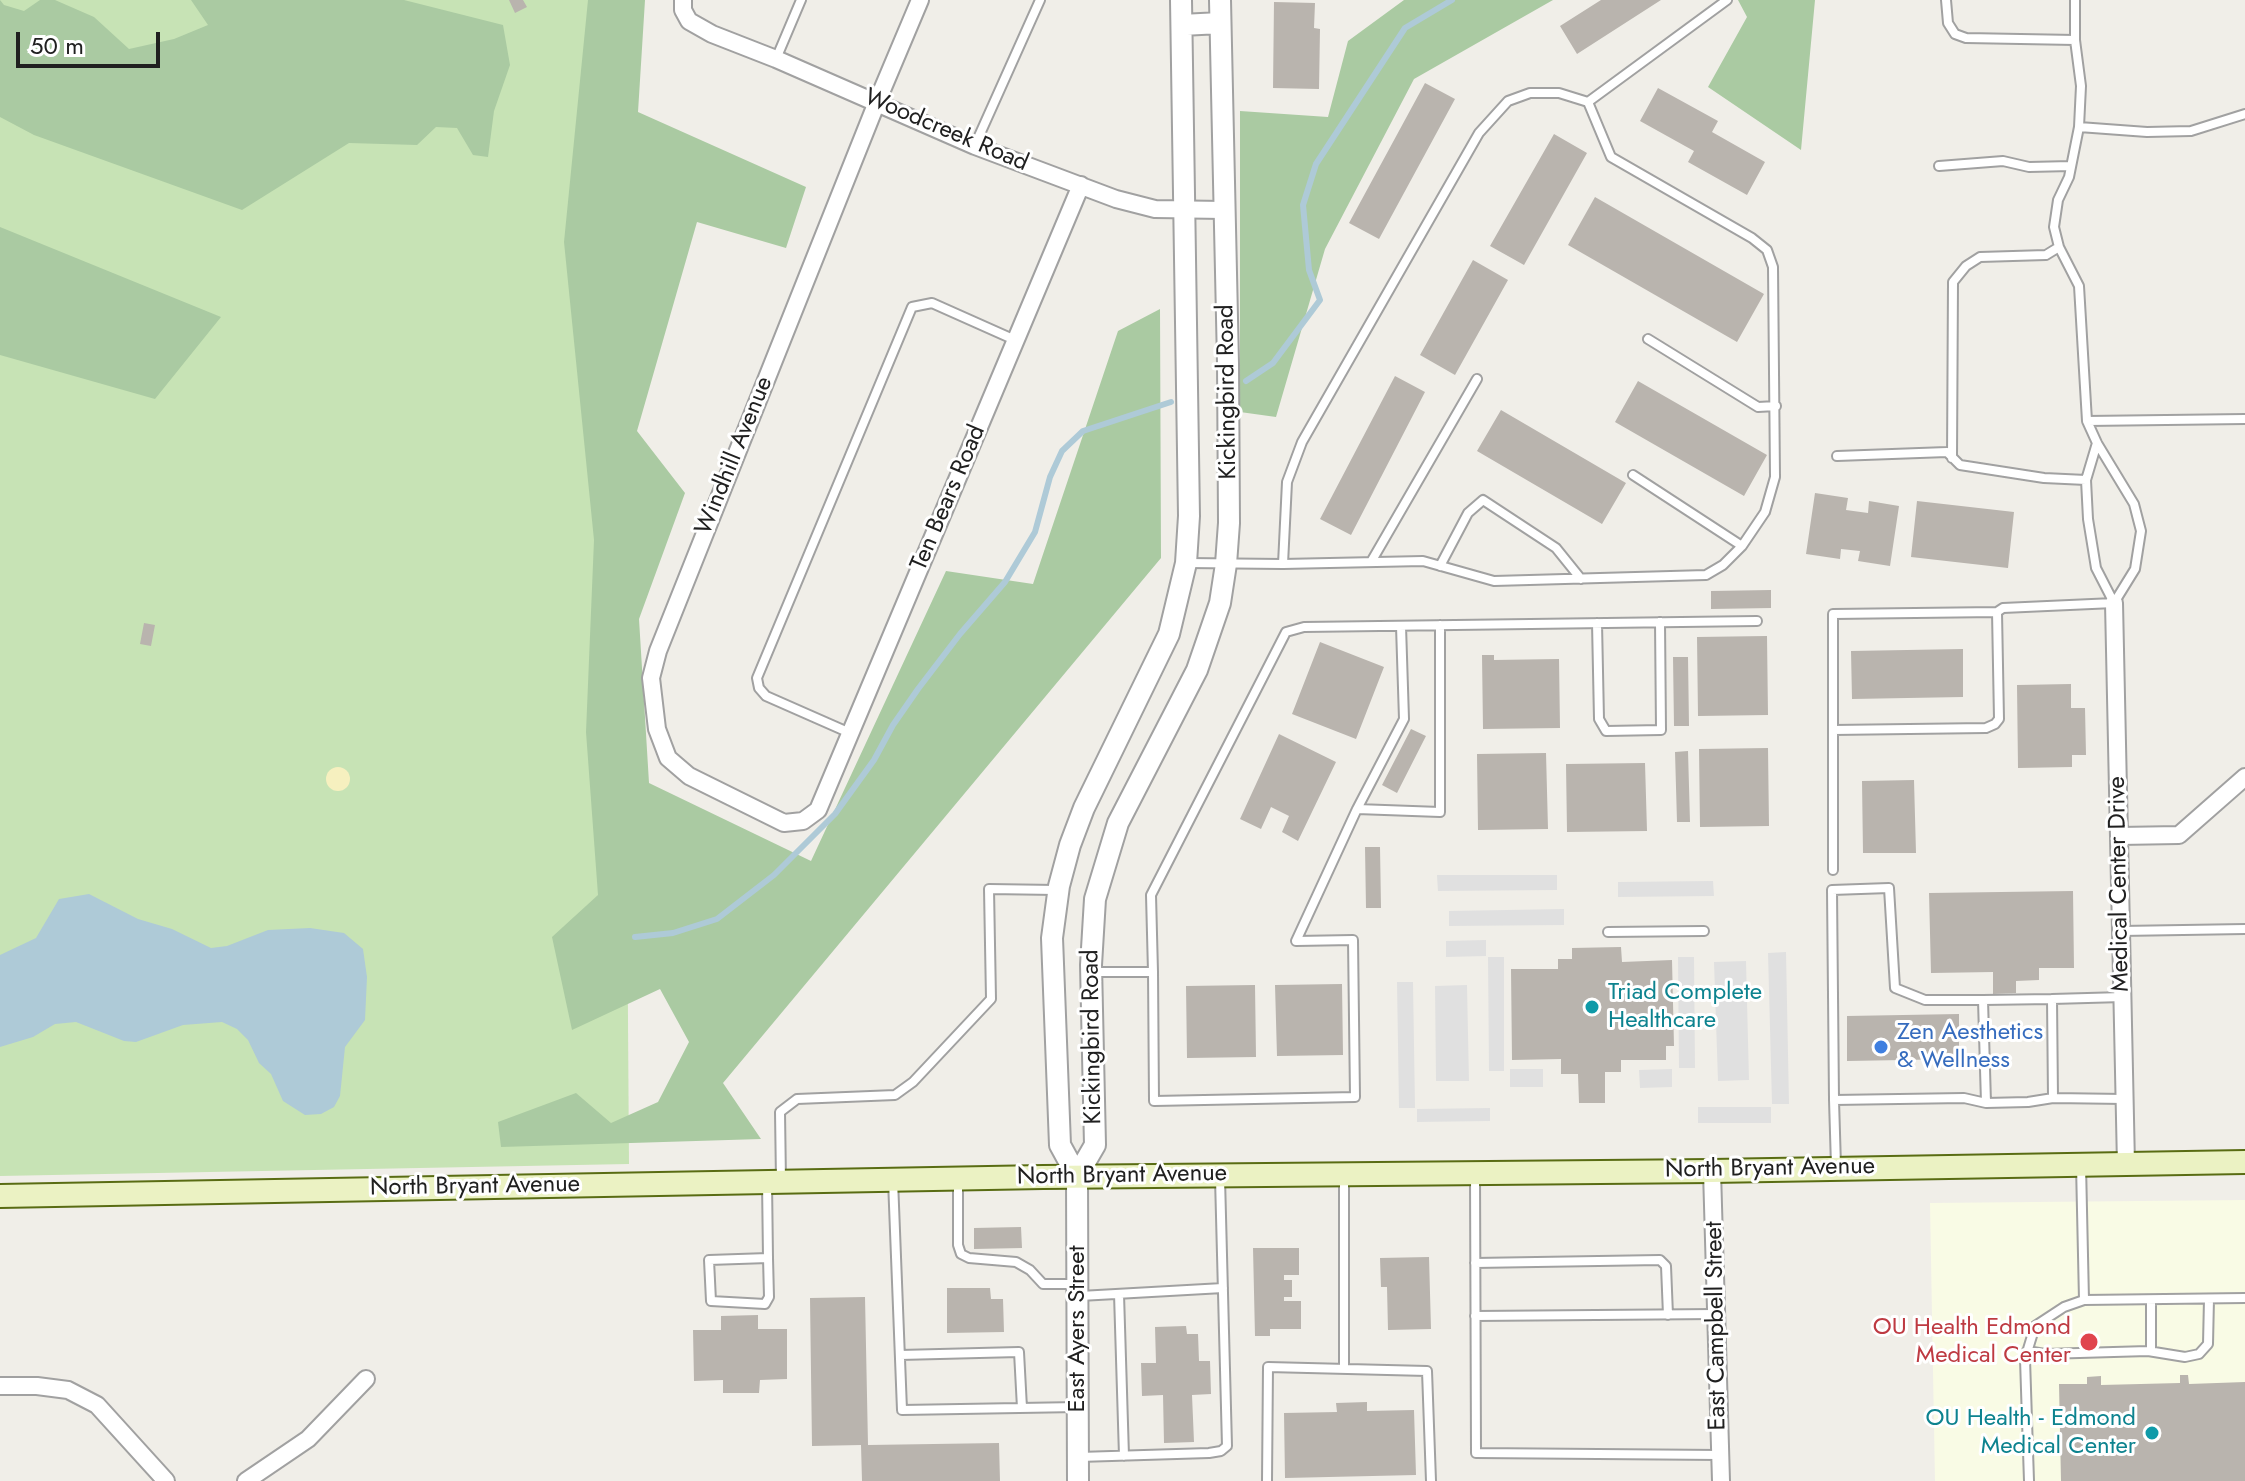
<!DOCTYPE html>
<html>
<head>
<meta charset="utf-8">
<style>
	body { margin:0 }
	#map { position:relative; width:2245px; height:1481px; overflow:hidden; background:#f0eee8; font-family:Jost,sans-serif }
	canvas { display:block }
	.scale { position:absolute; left:16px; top:32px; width:144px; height:36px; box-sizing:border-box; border:4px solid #202020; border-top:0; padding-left:10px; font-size:24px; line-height:28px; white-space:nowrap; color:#202020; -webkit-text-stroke:6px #fff; paint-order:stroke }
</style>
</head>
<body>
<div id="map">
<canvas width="2245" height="1481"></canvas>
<div class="scale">50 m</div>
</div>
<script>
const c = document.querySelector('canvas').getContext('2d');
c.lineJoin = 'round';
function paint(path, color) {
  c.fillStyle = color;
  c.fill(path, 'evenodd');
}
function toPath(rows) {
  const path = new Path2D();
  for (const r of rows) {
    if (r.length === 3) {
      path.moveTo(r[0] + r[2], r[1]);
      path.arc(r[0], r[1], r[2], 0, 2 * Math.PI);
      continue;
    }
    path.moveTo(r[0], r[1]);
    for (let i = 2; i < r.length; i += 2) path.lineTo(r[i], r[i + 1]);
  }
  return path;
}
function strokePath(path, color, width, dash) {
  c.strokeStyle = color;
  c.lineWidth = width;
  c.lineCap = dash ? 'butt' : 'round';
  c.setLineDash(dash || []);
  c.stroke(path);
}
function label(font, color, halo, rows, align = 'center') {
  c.font = font + ' Jost,sans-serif';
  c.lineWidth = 6;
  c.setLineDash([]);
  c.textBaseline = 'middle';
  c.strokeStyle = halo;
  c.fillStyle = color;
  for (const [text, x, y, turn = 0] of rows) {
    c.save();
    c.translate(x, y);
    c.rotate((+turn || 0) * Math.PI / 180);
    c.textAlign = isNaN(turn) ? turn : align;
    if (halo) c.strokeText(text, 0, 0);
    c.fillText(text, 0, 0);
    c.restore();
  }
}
paint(toPath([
	[2245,1200,2245,1481,1935,1481,1930,1203]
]), '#f9fbe5');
paint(toPath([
	[0,0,621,0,629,1164,0,1176]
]), '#c7e3b5');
paint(toPath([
	[0,0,4,5,24,11,40,0,55,0,94,17,129,49,174,39,208,25,191,0,404,0,503,25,510,65,494,111,488,157,473,155,457,128,436,127,417,145,349,143,242,210,34,135,0,117],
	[588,0,645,0,638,112,806,187,786,248,697,222,637,431,685,493,639,619,649,783,811,861,946,571,1033,584,1118,331,1160,309,1161,558,723,1083,761,1139,501,1147,498,1122,576,1093,611,1123,658,1102,689,1042,660,989,572,1030,552,937,598,895,586,732,594,540,564,242],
	[1404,0,1553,0,1414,79,1325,249,1276,417,1240,412,1240,111,1328,117,1348,41],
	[1738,0,1815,0,1801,150,1708,87,1747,17],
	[0,227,221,317,155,399,0,355]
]), '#aacaa2');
paint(toPath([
	[338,779,12]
]), '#f6f0bf');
paint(toPath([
	[1437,875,1557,875,1557,890,1438,891],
	[1713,881,1714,896,1618,897,1618,882],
	[1564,909,1564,925,1449,926,1449,911],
	[1486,940,1486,956,1446,957,1446,941],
	[1786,952,1789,1104,1772,1104,1768,953],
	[1488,957,1504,957,1504,1071,1489,1071],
	[1678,957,1694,957,1695,1068,1679,1068],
	[1746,961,1749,1080,1718,1081,1714,962],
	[1397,982,1413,982,1415,1108,1399,1108],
	[1467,985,1469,1081,1436,1081,1435,986],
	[1510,1069,1543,1069,1543,1087,1510,1087],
	[1672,1069,1672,1087,1640,1088,1639,1070],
	[1698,1107,1771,1107,1771,1123,1698,1123],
	[1490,1108,1490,1121,1417,1122,1417,1109]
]), '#e0e0e0');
paint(toPath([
	[89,894,138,919,172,929,211,948,227,946,268,930,310,928,344,933,363,949,367,977,365,1020,345,1047,340,1096,334,1107,321,1114,305,1115,283,1101,271,1074,259,1063,248,1040,237,1029,222,1022,183,1025,136,1042,124,1041,76,1022,55,1024,33,1037,0,1047,0,955,36,938,59,899]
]), '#aecad7');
strokePath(toPath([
	[1246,381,1273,363,1320,300,1309,270,1303,205,1316,164,1405,28,1452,0],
	[635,937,673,933,717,919,774,875,835,814,874,760,893,725,918,689,960,634,1005,582,1035,532,1050,477,1062,451,1083,431,1171,402]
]), '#aecad7', 6);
paint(toPath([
	[509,0,523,0,527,7,515,13],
	[1601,0,1661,0,1577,54,1560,26],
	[1274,2,1315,3,1314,28,1320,29,1319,89,1273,88],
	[1425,83,1455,99,1379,239,1349,223],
	[1658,88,1718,121,1712,132,1765,162,1747,195,1688,162,1694,151,1640,121],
	[1554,134,1587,153,1524,265,1490,246],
	[1595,197,1764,294,1737,342,1568,245],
	[1473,260,1508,280,1455,375,1420,355],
	[1395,376,1425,392,1351,535,1320,519],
	[1638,381,1767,455,1744,496,1615,422],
	[1501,410,1626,483,1602,524,1477,451],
	[1815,493,1848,498,1846,510,1868,513,1869,501,1899,506,1890,566,1858,561,1860,551,1841,549,1840,559,1806,554],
	[1917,501,2014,512,2008,568,1911,557],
	[1771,590,1771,608,1711,609,1711,591],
	[144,623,155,625,151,646,140,644],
	[1767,636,1768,715,1698,716,1697,637],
	[1320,642,1384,667,1356,739,1292,714],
	[1963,649,1963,697,1852,699,1851,651],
	[1482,655,1494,655,1494,660,1559,659,1560,728,1483,729],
	[1673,657,1688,657,1689,726,1674,726],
	[2071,684,2071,708,2085,708,2086,755,2072,755,2072,767,2018,768,2017,685],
	[1411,729,1426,736,1397,793,1382,785],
	[1279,734,1336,762,1298,841,1282,832,1289,816,1271,807,1261,829,1240,819],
	[1768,748,1769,826,1700,827,1699,749],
	[1688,751,1690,822,1677,822,1675,752],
	[1546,753,1548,829,1478,830,1477,754],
	[1645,763,1647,831,1567,832,1566,764],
	[1914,780,1916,853,1863,853,1862,781],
	[1365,847,1380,847,1381,908,1366,908],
	[2073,891,2074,968,2039,968,2039,980,2016,981,2016,993,1993,994,1993,972,1931,973,1929,893],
	[1621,947,1622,962,1672,960,1674,1046,1666,1046,1666,1060,1621,1060,1621,1072,1605,1072,1605,1103,1579,1103,1578,1074,1561,1074,1561,1059,1512,1060,1511,969,1558,969,1558,959,1572,959,1572,948],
	[1342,984,1343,1055,1277,1056,1275,985],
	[1255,985,1256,1057,1187,1058,1186,986],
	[1959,1014,1959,1059,1847,1061,1847,1016],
	[1021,1227,1022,1248,974,1249,974,1228],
	[1253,1248,1299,1248,1299,1275,1284,1275,1284,1280,1292,1280,1292,1297,1284,1297,1284,1301,1301,1301,1301,1329,1270,1329,1270,1336,1255,1336],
	[1429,1257,1431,1329,1388,1330,1387,1287,1381,1287,1380,1258],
	[947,1288,990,1288,991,1299,1003,1299,1004,1332,947,1333],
	[865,1297,868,1445,999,1443,1000,1481,862,1481,861,1445,812,1446,810,1298],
	[758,1315,758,1329,787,1329,787,1379,760,1380,759,1393,723,1393,723,1380,694,1381,693,1330,721,1330,721,1316],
	[1186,1326,1187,1334,1198,1334,1199,1361,1210,1361,1211,1394,1192,1395,1194,1442,1164,1443,1163,1395,1142,1396,1141,1363,1156,1363,1155,1327],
	[2180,1375,2188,1375,2189,1384,2245,1382,2245,1481,2061,1481,2059,1384,2087,1384,2087,1377,2101,1376,2101,1385,2180,1383],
	[1367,1402,1367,1411,1414,1410,1416,1475,1285,1478,1284,1413,1337,1412,1336,1403]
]), '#b9b4ae');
const service = toPath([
	[1946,0,1948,23,1955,34,1966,38,2075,40],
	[2075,0,2075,40,2081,86,2079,127,2069,177,2058,200,2054,227,2059,247,2079,286,2087,421,2097,443,2134,504,2141,531,2135,569,2114,603],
	[776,59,801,0],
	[1588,102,1727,0],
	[2079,127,2147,132,2191,131,2245,114],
	[975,145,1040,0],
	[1939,166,2003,161,2029,167,2071,166],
	[1648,339,1758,407,1776,406],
	[2087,421,2245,419],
	[2097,443,2086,480,2088,519,2096,568,2114,603],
	[1837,456,1947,452,1960,465,2044,478,2086,480],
	[1952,458,1953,282,1966,266,1980,257,2046,255,2059,247],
	[1633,475,1742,546],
	[1371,562,1477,379],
	[1187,563,1283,564,1423,561,1494,581,1706,575,1723,565,1742,546,1765,512,1775,477,1773,267,1767,250,1752,238,1611,157,1588,102,1559,93,1530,93,1508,101,1479,133,1302,442,1287,482,1283,564],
	[1440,566,1468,513,1483,500,1556,548,1581,579],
	[1597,623,1599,719,1606,731,1661,730,1660,622],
	[1833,730,1986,728,1995,724,1999,719,1997,612],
	[850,733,766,696,759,688,757,678,912,307,932,303,1015,340],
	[1357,809,1404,719,1401,626],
	[1833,870,1833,614,1997,612,2003,608,2114,603],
	[2121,931,2245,929],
	[1608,932,1704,931],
	[1092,972,1153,972,1151,895,1286,632,1304,627,1757,621],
	[1153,972,1154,1101,1355,1097,1353,940,1296,941,1357,809,1440,812,1440,625],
	[2123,997,2052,999,2053,1098,2124,1099],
	[1983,1000,2052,999],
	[1834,1100,1832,890,1889,888,1895,988,1925,1000,1983,1000,1986,1103,2028,1102,2053,1098],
	[2081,1165,2084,1300],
	[1836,1166,1834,1100,1964,1098,1986,1103],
	[1475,1174,1476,1453,1720,1455],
	[1344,1178,1344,1367],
	[958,1179,958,1245,961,1254,969,1258,1016,1262,1030,1270,1043,1284,1078,1284],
	[893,1180,902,1410,1078,1407],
	[781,1181,780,1112,797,1099,895,1095,913,1082,991,999,989,889,1056,890],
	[767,1182,768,1258,709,1260,711,1301,765,1304,769,1297,768,1258],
	[1475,1263,1660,1260,1666,1266,1668,1315],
	[1119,1294,1124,1456],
	[1080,1296,1223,1288],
	[2151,1300,2151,1351],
	[1475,1316,1716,1314],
	[2027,1351,2045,1354,2148,1351,2185,1357,2199,1354,2208,1344,2209,1299],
	[900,1355,1019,1352,1022,1408],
	[1079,1457,1209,1453,1221,1451,1227,1446,1220,1178],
	[1267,1481,1268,1367,1427,1371,1431,1481],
	[2029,1481,2025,1359,2035,1326,2064,1307,2084,1300,2245,1298]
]);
const minor = toPath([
	[683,0,683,10,689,21,712,34,776,59,975,146,1116,199,1155,209,1224,210],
	[920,0,877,102,658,651,651,678,657,729,668,758,689,776,784,823,803,821,818,810,1081,185],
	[2114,603,2126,1165],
	[2119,836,2179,835,2245,777],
	[1712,1171,1721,1481],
	[0,1386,37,1386,68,1390,97,1405,166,1481],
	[246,1481,308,1439,366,1379]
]);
const tertiary = toPath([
	[1182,25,1220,23],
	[1077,1176,1095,1145,1091,965,1095,899,1118,823,1197,670,1220,603,1226,564,1229,523,1228,363,1220,0],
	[1078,1481,1077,1176,1060,1145,1052,938,1059,886,1070,845,1084,808,1169,634,1186,563,1189,516,1181,0]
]);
const secondary = toPath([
	[0,1196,1043,1177,1712,1171,2245,1162]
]);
strokePath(service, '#a1a1a1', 12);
strokePath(minor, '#a1a1a1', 20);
strokePath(tertiary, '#a1a1a1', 24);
strokePath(secondary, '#596c13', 26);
strokePath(service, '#fff', 8);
strokePath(minor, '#fff', 16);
strokePath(tertiary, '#fff', 20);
strokePath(secondary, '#ebf2c3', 22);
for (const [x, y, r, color] of [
	[1592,1007,8,"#0f9aa8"],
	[1881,1047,8,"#3f7fe0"],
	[2089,1342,10,"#e0444e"],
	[2152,1433,8,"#0f9aa8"]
]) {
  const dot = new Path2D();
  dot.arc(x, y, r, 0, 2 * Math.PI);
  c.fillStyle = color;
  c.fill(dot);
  strokePath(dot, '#fff', 3);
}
label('24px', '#202020', '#fff', [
	["Woodcreek Road",946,131,23],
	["Kickingbird Road",1228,392,-91],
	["Windhill Avenue",735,456,-68],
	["Ten Bears Road",949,498,-67],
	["Medical Center Drive",2120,884,-91],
	["Kickingbird Road",1093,1037,-91],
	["North Bryant Avenue",1770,1169,-1],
	["North Bryant Avenue",1122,1176,-1],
	["North Bryant Avenue",475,1187,-1],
	["East Campbell Street",1717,1326,-91],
	["East Ayers Street",1078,1329,-90]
]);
label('24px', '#0d838f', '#fff', [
	["Triad Complete",1608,993],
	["Healthcare",1608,1021],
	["OU Health - Edmond",2136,1419,"right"],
	["Medical Center",2136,1447,"right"]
], 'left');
label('24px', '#366cbe', '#fff', [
	["Zen Aesthetics",1897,1033],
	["& Wellness",1897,1061]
], 'left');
label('24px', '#be3a42', '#fff', [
	["OU Health Edmond",2071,1328],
	["Medical Center",2071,1356]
], 'right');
</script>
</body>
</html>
